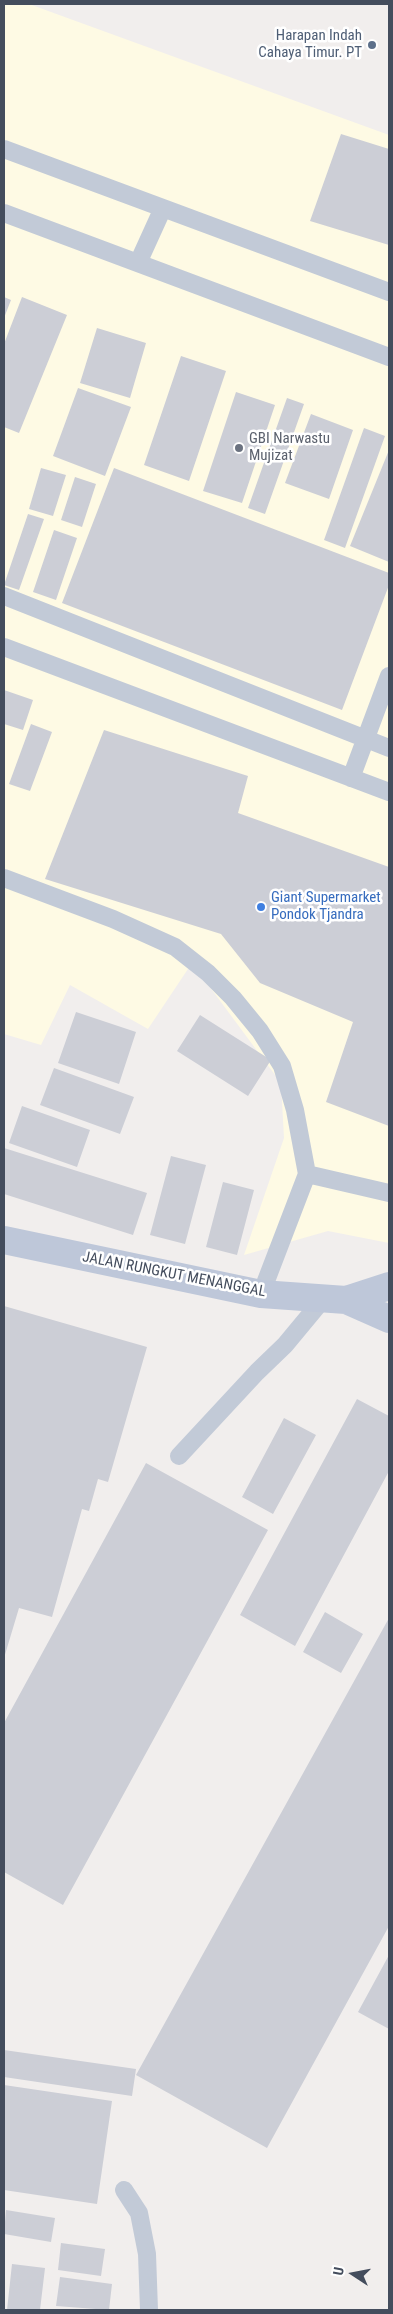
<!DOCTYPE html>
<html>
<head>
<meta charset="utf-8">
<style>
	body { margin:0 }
	#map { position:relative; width:393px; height:2314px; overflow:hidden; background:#f1eeed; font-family:"Roboto Condensed",sans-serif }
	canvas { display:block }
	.frame { position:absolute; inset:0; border:5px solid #444d5d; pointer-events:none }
	.north { position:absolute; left:328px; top:2249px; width:50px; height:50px; -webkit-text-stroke:4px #fff; paint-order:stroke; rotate:281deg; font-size:14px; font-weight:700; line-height:20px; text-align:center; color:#444d5d }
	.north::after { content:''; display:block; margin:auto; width:18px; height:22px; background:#444d5d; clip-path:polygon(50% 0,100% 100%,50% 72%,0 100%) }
</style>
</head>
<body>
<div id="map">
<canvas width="393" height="2314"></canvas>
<div class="frame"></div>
<div class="north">U</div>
</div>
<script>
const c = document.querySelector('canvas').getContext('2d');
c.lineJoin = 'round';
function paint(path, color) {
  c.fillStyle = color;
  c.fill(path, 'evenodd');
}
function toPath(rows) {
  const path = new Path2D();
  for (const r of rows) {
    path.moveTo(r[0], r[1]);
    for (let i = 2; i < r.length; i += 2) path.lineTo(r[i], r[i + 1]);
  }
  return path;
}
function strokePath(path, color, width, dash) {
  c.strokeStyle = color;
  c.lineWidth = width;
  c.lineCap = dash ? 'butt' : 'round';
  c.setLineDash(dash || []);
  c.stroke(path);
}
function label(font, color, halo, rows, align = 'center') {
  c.font = font + ' "Roboto Condensed",sans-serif';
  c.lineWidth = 5;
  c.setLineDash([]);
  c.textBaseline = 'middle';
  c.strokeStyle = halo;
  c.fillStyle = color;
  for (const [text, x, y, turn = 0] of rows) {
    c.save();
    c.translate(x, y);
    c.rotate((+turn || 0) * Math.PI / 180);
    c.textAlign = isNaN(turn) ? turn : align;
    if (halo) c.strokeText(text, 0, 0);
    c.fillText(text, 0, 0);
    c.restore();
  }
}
paint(toPath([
	[4,4,29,4,389,135,389,1243,328,1231,244,1255,284,1138,281,1083,192,963,148,1029,70,985,41,1045,4,1034]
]), '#fefae4');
paint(toPath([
	[341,134,389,149,389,245,310,221],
	[4,297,11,300,4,318],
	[22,297,67,315,19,433,4,427,4,344],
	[97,328,146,343,130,398,80,383],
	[181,356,226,371,189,481,144,465],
	[78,388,131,407,105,476,53,456],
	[236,392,275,405,242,503,203,491],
	[287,398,304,404,265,514,248,508],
	[311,414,353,430,329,499,285,483],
	[364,428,385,436,345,548,324,540],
	[389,450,389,562,350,546],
	[41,468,66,475,53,516,29,509],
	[114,468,389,573,389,585,342,710,62,603],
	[75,477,96,484,82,527,61,520],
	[28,514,44,519,19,590,4,585],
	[54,530,77,538,56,600,33,592],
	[4,690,33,700,23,730,4,724],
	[31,724,52,732,30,791,9,784],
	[104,730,248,776,238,813,389,867,389,1126,326,1102,353,1022,260,983,221,934,45,879],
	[76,1012,136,1032,119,1084,58,1063],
	[200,1015,271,1060,248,1096,177,1051],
	[54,1068,134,1097,120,1134,40,1105],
	[22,1106,90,1130,77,1167,9,1143],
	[4,1148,147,1193,133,1235,4,1194],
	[171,1156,206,1165,185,1244,150,1235],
	[223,1182,254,1190,237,1255,206,1247],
	[4,1306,147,1347,108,1482,98,1479,89,1511,82,1509,52,1617,19,1608,4,1658],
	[357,1399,389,1416,389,1471,295,1646,240,1615],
	[284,1418,316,1435,273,1514,242,1497],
	[146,1463,268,1530,63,1905,4,1872,4,1723],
	[325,1612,363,1634,341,1673,303,1652],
	[389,1618,389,1926,267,2148,136,2075],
	[389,1955,389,2029,358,2012],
	[4,2050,136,2069,132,2096,4,2077],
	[4,2085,112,2101,97,2204,4,2190],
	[6,2210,55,2218,51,2242,4,2234],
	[61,2243,105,2249,101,2276,58,2270],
	[12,2264,45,2268,40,2310,7,2310],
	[60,2277,112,2284,109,2310,56,2306]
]), '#ccced6');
strokePath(toPath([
	[4,149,389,292],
	[4,213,389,357],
	[138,263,163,208],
	[4,596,389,748],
	[4,647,389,792],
	[351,778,389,676],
	[4,878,113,919,175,947,208,973,233,998,260,1031,282,1066,295,1110,307,1174],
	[261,1294,307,1174,389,1193],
	[179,1456,257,1372,285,1345,324,1298],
	[124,2190,139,2213,147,2254,149,2310]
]), '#c2cad7', 18);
strokePath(toPath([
	[4,1240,261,1294,346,1300,389,1319],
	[346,1300,389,1286]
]), '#bec7d9', 28);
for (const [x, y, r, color] of [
	[372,45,5,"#5c6f8a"],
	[239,448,5,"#6b7280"],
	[261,907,5,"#3f7fe0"]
]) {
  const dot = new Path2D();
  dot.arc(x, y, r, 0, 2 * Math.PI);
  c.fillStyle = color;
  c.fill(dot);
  strokePath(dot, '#fff', 2);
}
label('15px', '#4e5e75', '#fff', [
	["Harapan Indah",362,36],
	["Cahaya Timur. PT",362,53]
], 'right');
label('15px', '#5b616d', '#fff', [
	["GBI Narwastu",249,439],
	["Mujizat",249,456]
], 'left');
label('15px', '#366cbe', '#fff', [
	["Giant Supermarket",271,898],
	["Pondok Tjandra",271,915]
], 'left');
label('15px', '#444d5d', '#fff', [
	["JALAN RUNGKUT MENANGGAL",174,1275,11]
]);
</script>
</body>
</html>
